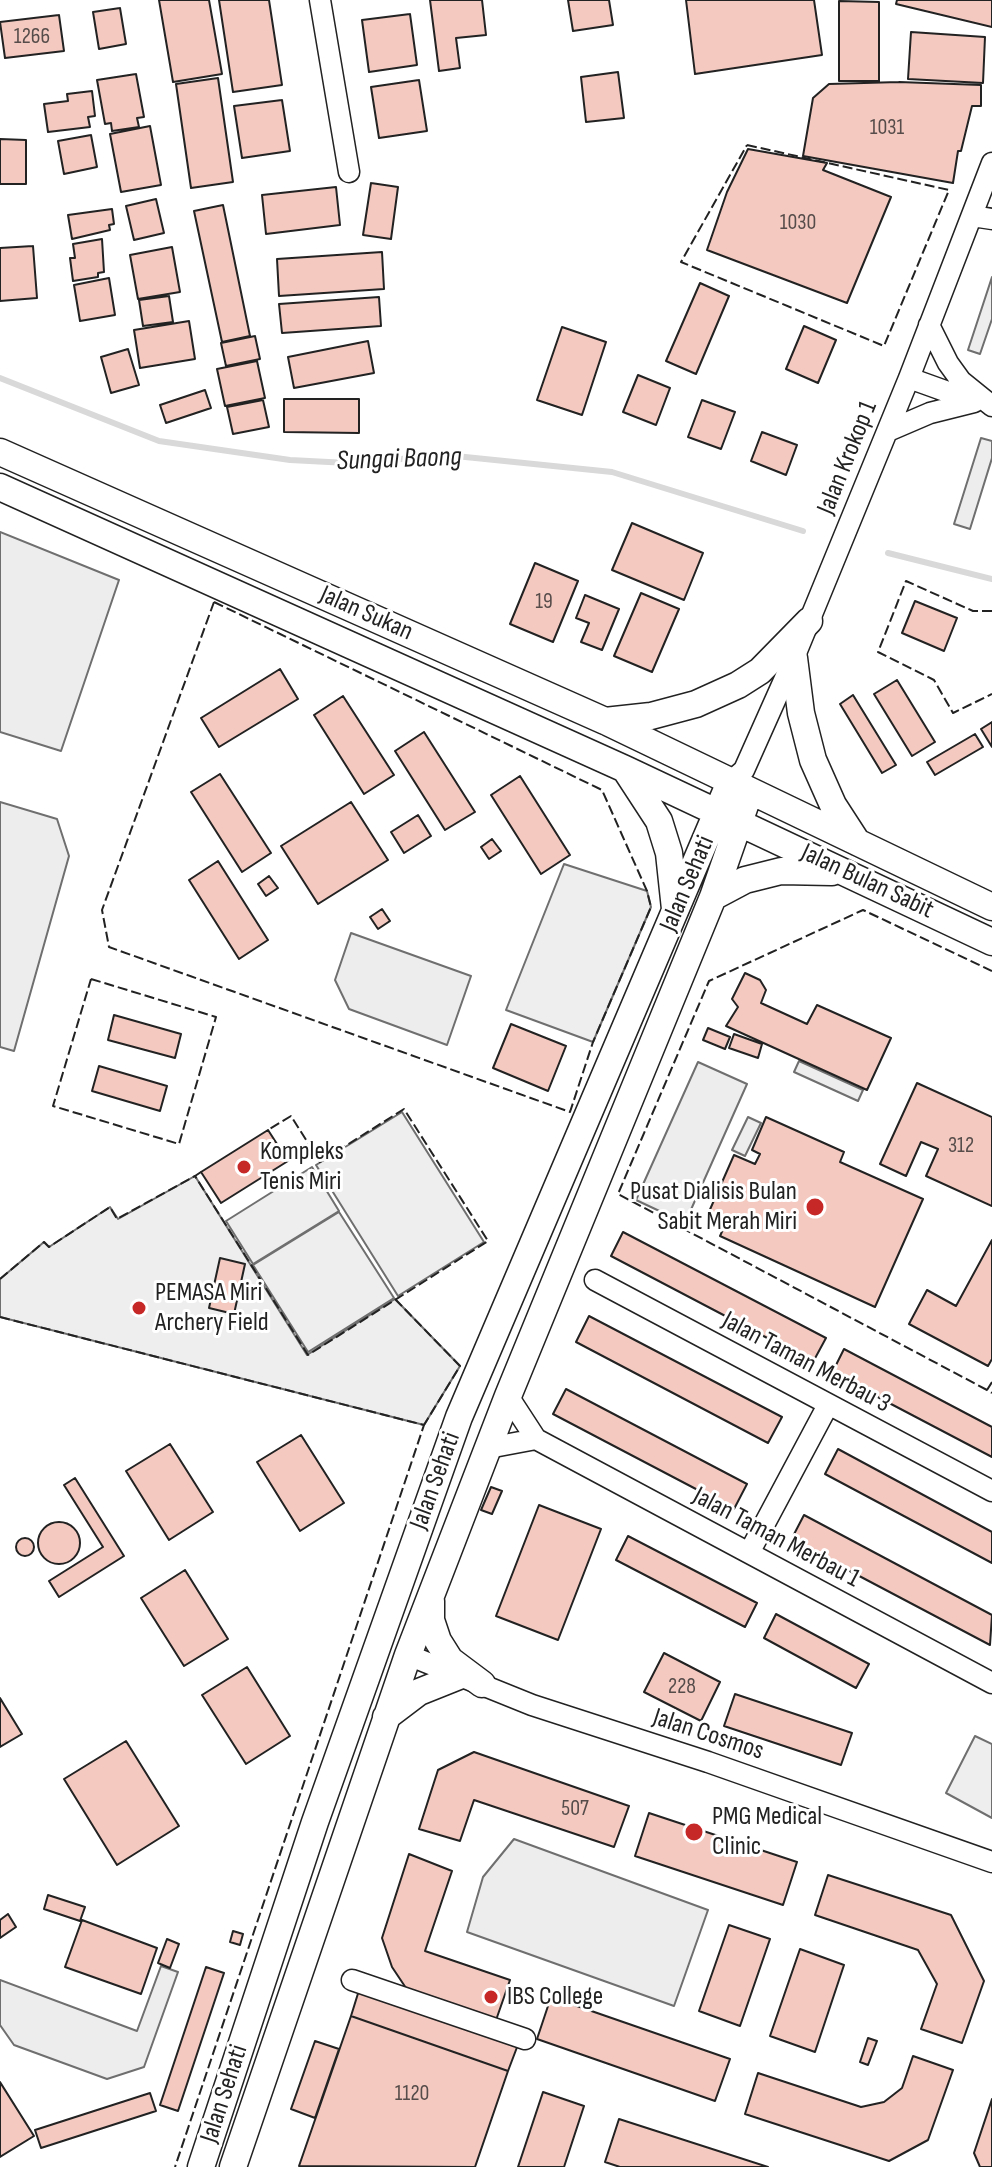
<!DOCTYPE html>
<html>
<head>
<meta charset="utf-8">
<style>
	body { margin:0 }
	canvas { display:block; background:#fff }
</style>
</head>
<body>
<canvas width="992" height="2167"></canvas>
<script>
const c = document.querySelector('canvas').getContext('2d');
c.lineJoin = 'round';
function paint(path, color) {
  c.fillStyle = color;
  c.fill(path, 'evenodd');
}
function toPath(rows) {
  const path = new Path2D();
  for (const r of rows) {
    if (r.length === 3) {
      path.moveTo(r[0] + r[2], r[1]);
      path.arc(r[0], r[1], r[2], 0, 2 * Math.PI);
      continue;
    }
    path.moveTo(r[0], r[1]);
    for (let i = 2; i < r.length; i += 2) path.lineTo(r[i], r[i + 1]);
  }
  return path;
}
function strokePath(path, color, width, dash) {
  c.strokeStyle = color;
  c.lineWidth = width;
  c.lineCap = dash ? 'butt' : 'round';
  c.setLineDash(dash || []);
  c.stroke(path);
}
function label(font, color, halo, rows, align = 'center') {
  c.font = font + ' "Sofia Sans Condensed",sans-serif';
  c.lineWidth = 6;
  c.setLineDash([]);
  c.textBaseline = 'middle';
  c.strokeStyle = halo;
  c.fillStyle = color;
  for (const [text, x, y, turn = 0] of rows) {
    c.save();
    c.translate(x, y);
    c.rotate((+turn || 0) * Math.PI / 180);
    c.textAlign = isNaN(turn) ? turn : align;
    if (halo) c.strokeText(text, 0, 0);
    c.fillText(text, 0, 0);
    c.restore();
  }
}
const green = toPath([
	[564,864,647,891,651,907,593,1042,506,1010,564,864],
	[402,1112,484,1242,398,1296,316,1165,402,1112],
	[312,1167,339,1211,253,1264,226,1221,312,1167],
	[195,1176,307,1355,395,1299,460,1366,424,1425,0,1317,0,1279,44,1242,49,1247,110,1207,118,1219,195,1176],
	[339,1212,394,1298,308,1352,253,1265,339,1212],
	[975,1736,992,1744,992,1818,946,1793,975,1736]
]);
paint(green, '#eee');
strokePath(green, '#6f6f6f', 2);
const parking = toPath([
	[992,277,992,319,980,354,968,350,992,277],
	[981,438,992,441,992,458,970,529,954,524,981,438],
	[0,532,119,580,61,751,0,732,0,532],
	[0,802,57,819,69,856,14,1051,0,1047,0,802],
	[351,933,471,976,447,1045,349,1009,335,980,351,933],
	[799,1061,863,1090,858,1101,794,1072,799,1061],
	[698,1062,747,1084,685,1223,636,1200,698,1062],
	[748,1117,761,1123,745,1156,732,1150,748,1117],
	[514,1839,708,1910,674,2006,467,1932,483,1877,514,1839],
	[161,1966,178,1972,144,2067,107,2079,14,2045,0,2025,0,1980,137,2031,161,1966]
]);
paint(parking, '#ededed');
strokePath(parking, '#6f6f6f', 2);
strokePath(toPath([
	[0,378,159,441,290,460,367,464,436,454,612,472,803,531],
	[888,553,992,579]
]), '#d9d9d9', 6);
const building = toPath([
	[159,0,209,0,222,74,173,82,159,0],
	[219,0,269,0,282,85,233,92,219,0],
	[430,0,482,0,486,35,456,38,460,68,439,71,430,0],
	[568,0,609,0,613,25,573,31,568,0],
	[686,0,814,0,822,55,695,74,686,0],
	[897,0,992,0,992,27,896,4,897,0],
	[839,1,879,2,879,81,839,81,839,1],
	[120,8,126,44,99,49,93,12,120,8],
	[410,14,417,65,369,72,362,20,410,14],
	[59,15,64,51,5,58,0,22,59,15],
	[911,32,985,37,983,83,908,79,911,32],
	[618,72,624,118,586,122,581,77,618,72],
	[136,74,144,117,137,118,139,127,112,131,111,123,105,124,97,80,136,74],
	[218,78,233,182,191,188,176,84,218,78],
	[419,80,427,131,379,138,371,87,419,80],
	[899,82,981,85,981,106,972,106,961,151,958,151,953,183,803,156,813,98,829,84,899,82],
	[92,91,95,116,88,117,90,127,48,132,44,104,68,101,67,94,92,91],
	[282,100,290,151,242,158,234,106,282,100],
	[150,126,161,185,121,192,110,134,150,126],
	[91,135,97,167,64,174,58,141,91,135],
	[0,139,26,140,26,184,0,184,0,139],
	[748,149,827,163,823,170,891,197,847,303,707,250,727,192,748,149],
	[371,183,398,187,391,239,363,235,371,183],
	[336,187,340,225,266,234,262,195,336,187],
	[156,199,164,233,134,240,126,206,156,199],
	[223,205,250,336,222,342,194,211,223,205],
	[112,209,114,224,109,225,110,230,72,239,68,215,112,209],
	[102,239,104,272,98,273,98,277,73,281,70,258,75,258,73,244,102,239],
	[33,246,37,298,0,301,0,248,33,246],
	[172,247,180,292,138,299,130,255,172,247],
	[382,252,384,289,279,296,277,259,382,252],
	[109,278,115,315,80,321,74,285,109,278],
	[700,283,729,296,696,374,666,361,700,283],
	[169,296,173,322,143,326,139,300,169,296],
	[379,297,381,326,282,333,279,304,379,297],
	[189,321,195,359,140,368,134,330,189,321],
	[804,326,836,340,818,383,786,369,804,326],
	[562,327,606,342,582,415,537,400,562,327],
	[255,336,260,359,226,366,221,343,255,336],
	[368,341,374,373,294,388,288,357,368,341],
	[128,349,139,385,111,393,101,357,128,349],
	[257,361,265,398,225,406,217,369,257,361],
	[638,375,670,388,656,425,623,412,638,375],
	[205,390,211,408,166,423,160,405,205,390],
	[284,399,359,399,359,433,284,432,284,399],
	[263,400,269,427,233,434,227,407,263,400],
	[702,400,735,412,721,449,688,437,702,400],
	[762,432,797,445,786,475,751,461,762,432],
	[632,523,703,553,684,600,612,570,632,523],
	[535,563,578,581,553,642,510,624,535,563],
	[641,593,679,609,652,672,614,656,641,593],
	[585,595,619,609,602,650,581,642,589,623,576,618,585,595],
	[915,601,957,618,944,651,902,633,915,601],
	[280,669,298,699,219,747,201,718,280,669],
	[897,680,935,742,912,756,874,694,897,680],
	[853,695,896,765,882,773,840,704,853,695],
	[343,696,394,775,364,794,314,715,343,696],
	[992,722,992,747,981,729,992,722],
	[424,732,475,812,445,830,395,751,424,732],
	[975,734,983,747,935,775,927,762,975,734],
	[220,774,271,853,242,872,191,792,220,774],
	[520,776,570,855,541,874,491,795,520,776],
	[351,802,388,860,318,904,281,846,351,802],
	[418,815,431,836,404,853,391,832,418,815],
	[492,839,501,851,489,859,481,847,492,839],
	[218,861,268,940,239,959,189,880,218,861],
	[269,876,278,888,266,896,258,884,269,876],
	[382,909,390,921,378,929,370,917,382,909],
	[745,973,760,980,766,990,761,1003,807,1024,817,1005,891,1038,867,1090,726,1026,738,1007,732,999,745,973],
	[114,1015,181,1034,175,1058,108,1040,114,1015],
	[511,1024,566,1046,548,1091,493,1068,511,1024],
	[708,1028,730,1037,725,1049,703,1040,708,1028],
	[734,1034,762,1044,758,1058,729,1048,734,1034],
	[99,1066,167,1086,160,1111,92,1091,99,1066],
	[917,1083,992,1117,992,1206,926,1176,938,1149,921,1142,906,1176,880,1164,917,1083],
	[766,1117,844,1152,840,1162,923,1199,875,1307,720,1236,726,1223,708,1214,734,1155,755,1164,760,1154,752,1150,766,1117],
	[268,1130,288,1161,221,1203,201,1172,268,1130],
	[623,1232,826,1338,813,1362,611,1256,623,1232],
	[992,1240,992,1359,988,1366,909,1324,927,1290,956,1306,992,1240],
	[220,1258,245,1264,234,1314,209,1308,220,1258],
	[589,1316,782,1417,768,1443,576,1342,589,1316],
	[844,1349,992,1427,992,1457,832,1373,844,1349],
	[566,1389,747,1484,734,1509,553,1414,566,1389],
	[301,1435,344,1503,300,1531,257,1462,301,1435],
	[170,1444,213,1512,169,1540,126,1471,170,1444],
	[838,1449,992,1532,992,1563,825,1474,838,1449],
	[75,1478,124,1556,59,1597,49,1581,103,1547,64,1485,75,1478],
	[491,1487,502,1491,492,1514,481,1510,491,1487],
	[539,1505,601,1529,558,1640,496,1616,539,1505],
	[804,1515,992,1615,990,1645,791,1540,804,1515],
	[59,1543,21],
	[628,1536,757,1603,745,1627,616,1560,628,1536],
	[25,1547,9],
	[185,1570,228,1639,184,1666,141,1598,185,1570],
	[776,1614,869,1664,856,1688,764,1638,776,1614],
	[664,1653,720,1682,701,1721,644,1692,664,1653],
	[247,1667,290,1736,246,1764,202,1695,247,1667],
	[735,1694,852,1733,841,1765,724,1726,735,1694],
	[0,1698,22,1734,0,1747,0,1698],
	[126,1741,179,1826,117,1865,64,1779,126,1741],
	[474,1752,629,1806,614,1847,474,1800,460,1841,419,1829,438,1770,474,1752],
	[649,1813,797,1862,783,1905,635,1856,649,1813],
	[409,1854,452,1871,425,1951,510,1980,495,2023,410,1994,392,1967,382,1938,409,1854],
	[828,1875,951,1915,984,1981,962,2043,921,2029,937,1984,918,1950,815,1915,828,1875],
	[48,1895,85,1907,80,1921,44,1909,48,1895],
	[8,1914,16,1927,0,1938,0,1920,8,1914],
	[82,1920,157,1948,141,1994,65,1967,82,1920],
	[729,1925,770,1939,740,2026,699,2011,729,1925],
	[233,1931,243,1934,240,1945,230,1942,233,1931],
	[167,1939,179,1944,170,1968,158,1963,167,1939],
	[800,1949,844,1965,815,2052,770,2036,800,1949],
	[206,1967,224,1973,178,2111,160,2105,206,1967],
	[360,1987,519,2042,508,2071,351,2016,360,1987],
	[551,1997,730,2059,715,2101,537,2039,551,1997],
	[351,2016,508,2071,475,2167,299,2166,351,2016],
	[868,2038,877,2041,868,2065,860,2062,868,2038],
	[315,2041,339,2049,315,2118,291,2109,315,2041],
	[913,2056,953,2070,928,2140,889,2161,745,2114,758,2073,861,2107,884,2102,902,2088,913,2056],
	[0,2082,34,2136,0,2157,0,2082],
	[543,2092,584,2106,564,2167,518,2167,543,2092],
	[150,2093,156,2111,41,2148,35,2130,150,2093],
	[992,2099,992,2167,980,2167,974,2153,992,2099],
	[619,2119,768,2167,620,2167,605,2162,619,2119]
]);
paint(building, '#f3c9c0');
strokePath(building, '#222', 2);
const minor = toPath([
	[320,0,349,172],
	[972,216,992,219],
	[929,325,948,363,961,381,992,406],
	[909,378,973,401],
	[888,431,930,413,974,402],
	[730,782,744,770,794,658,909,378,992,163],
	[595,1280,992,1491],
	[508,1396,536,1439,992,1683],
	[488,1448,536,1439],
	[749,1553,828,1405],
	[408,1655,532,1705,708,1762,992,1862],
	[352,1980,525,2039]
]);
const major = toPath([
	[0,452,605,721,992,907],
	[0,487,625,769,992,942],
	[794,658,801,713,813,760,833,805,857,842],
	[605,721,651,716,696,704,738,685,760,671,809,621],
	[627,772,659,821,669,853,675,909],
	[713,897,745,880,781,871,832,872],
	[431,1601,431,1620,438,1641,450,1660,482,1684],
	[386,1717,419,1692,459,1676],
	[201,2167,315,1822,459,1417,730,782],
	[233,2167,408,1655,508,1396,713,897,750,791]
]);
strokePath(minor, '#222', 23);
strokePath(major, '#222', 29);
strokePath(minor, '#fff', 20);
strokePath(major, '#fff', 26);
strokePath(toPath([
	[747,145,949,190,884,346,681,262,747,145],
	[214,602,602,790,647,891,651,907,593,1042,570,1112,109,947,102,910,214,602],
	[992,611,973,611,906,581,878,652,934,680,953,713,992,694],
	[91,979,216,1017,179,1144,53,1106,91,979],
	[201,1172,195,1176,308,1355,488,1241,404,1109,320,1162,291,1116,268,1130],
	[0,1279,44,1242,49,1247,110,1207,117,1219,195,1176],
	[395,1299,460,1366,424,1425],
	[0,1317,424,1425,175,2167],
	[992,1382,987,1390,992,1393],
	[987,1390,618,1194,709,981,863,910,992,971]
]), '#222', 2, [10, 4]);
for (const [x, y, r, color] of [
	[244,1167,8,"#c62828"],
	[815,1207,10,"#c62828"],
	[139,1308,8,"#c62828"],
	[694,1832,10,"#c62828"],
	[491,1997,8,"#c62828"]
]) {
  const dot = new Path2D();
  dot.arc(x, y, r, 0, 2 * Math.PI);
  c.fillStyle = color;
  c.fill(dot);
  strokePath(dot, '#fff', 3);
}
label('22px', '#564c4a', null, [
	["1266",32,37],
	["1031",887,128],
	["1030",798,223],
	["19",544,602],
	["312",961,1146],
	["228",682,1687],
	["507",575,1809],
	["1120",412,2094]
]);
label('26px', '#222', '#fff', [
	["Jalan Krokop 1",848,458,-68],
	["Jalan Sukan",366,614,24],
	["Jalan Bulan Sabit",867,882,25],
	["Jalan Sehati",688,884,-67],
	["Jalan Taman Merbau 3",806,1363,28],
	["Jalan Sehati",436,1481,-70],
	["Jalan Taman Merbau 1",776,1538,28],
	["Jalan Cosmos",708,1735,18],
	["Jalan Sehati",225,2094,-72]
]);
label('26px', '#222', '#fff', [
	["Kompleks",260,1152],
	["Tenis Miri",260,1182],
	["Pusat Dialisis Bulan",797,1192,"right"],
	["Sabit Merah Miri",797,1222,"right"],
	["PEMASA Miri",155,1293],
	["Archery Field",155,1323],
	["PMG Medical",712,1817],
	["Clinic",712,1847],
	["IBS College",507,1997]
], 'left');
label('italic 28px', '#222', '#fff', [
	["Sungai Baong",399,460,-2]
]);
</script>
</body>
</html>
